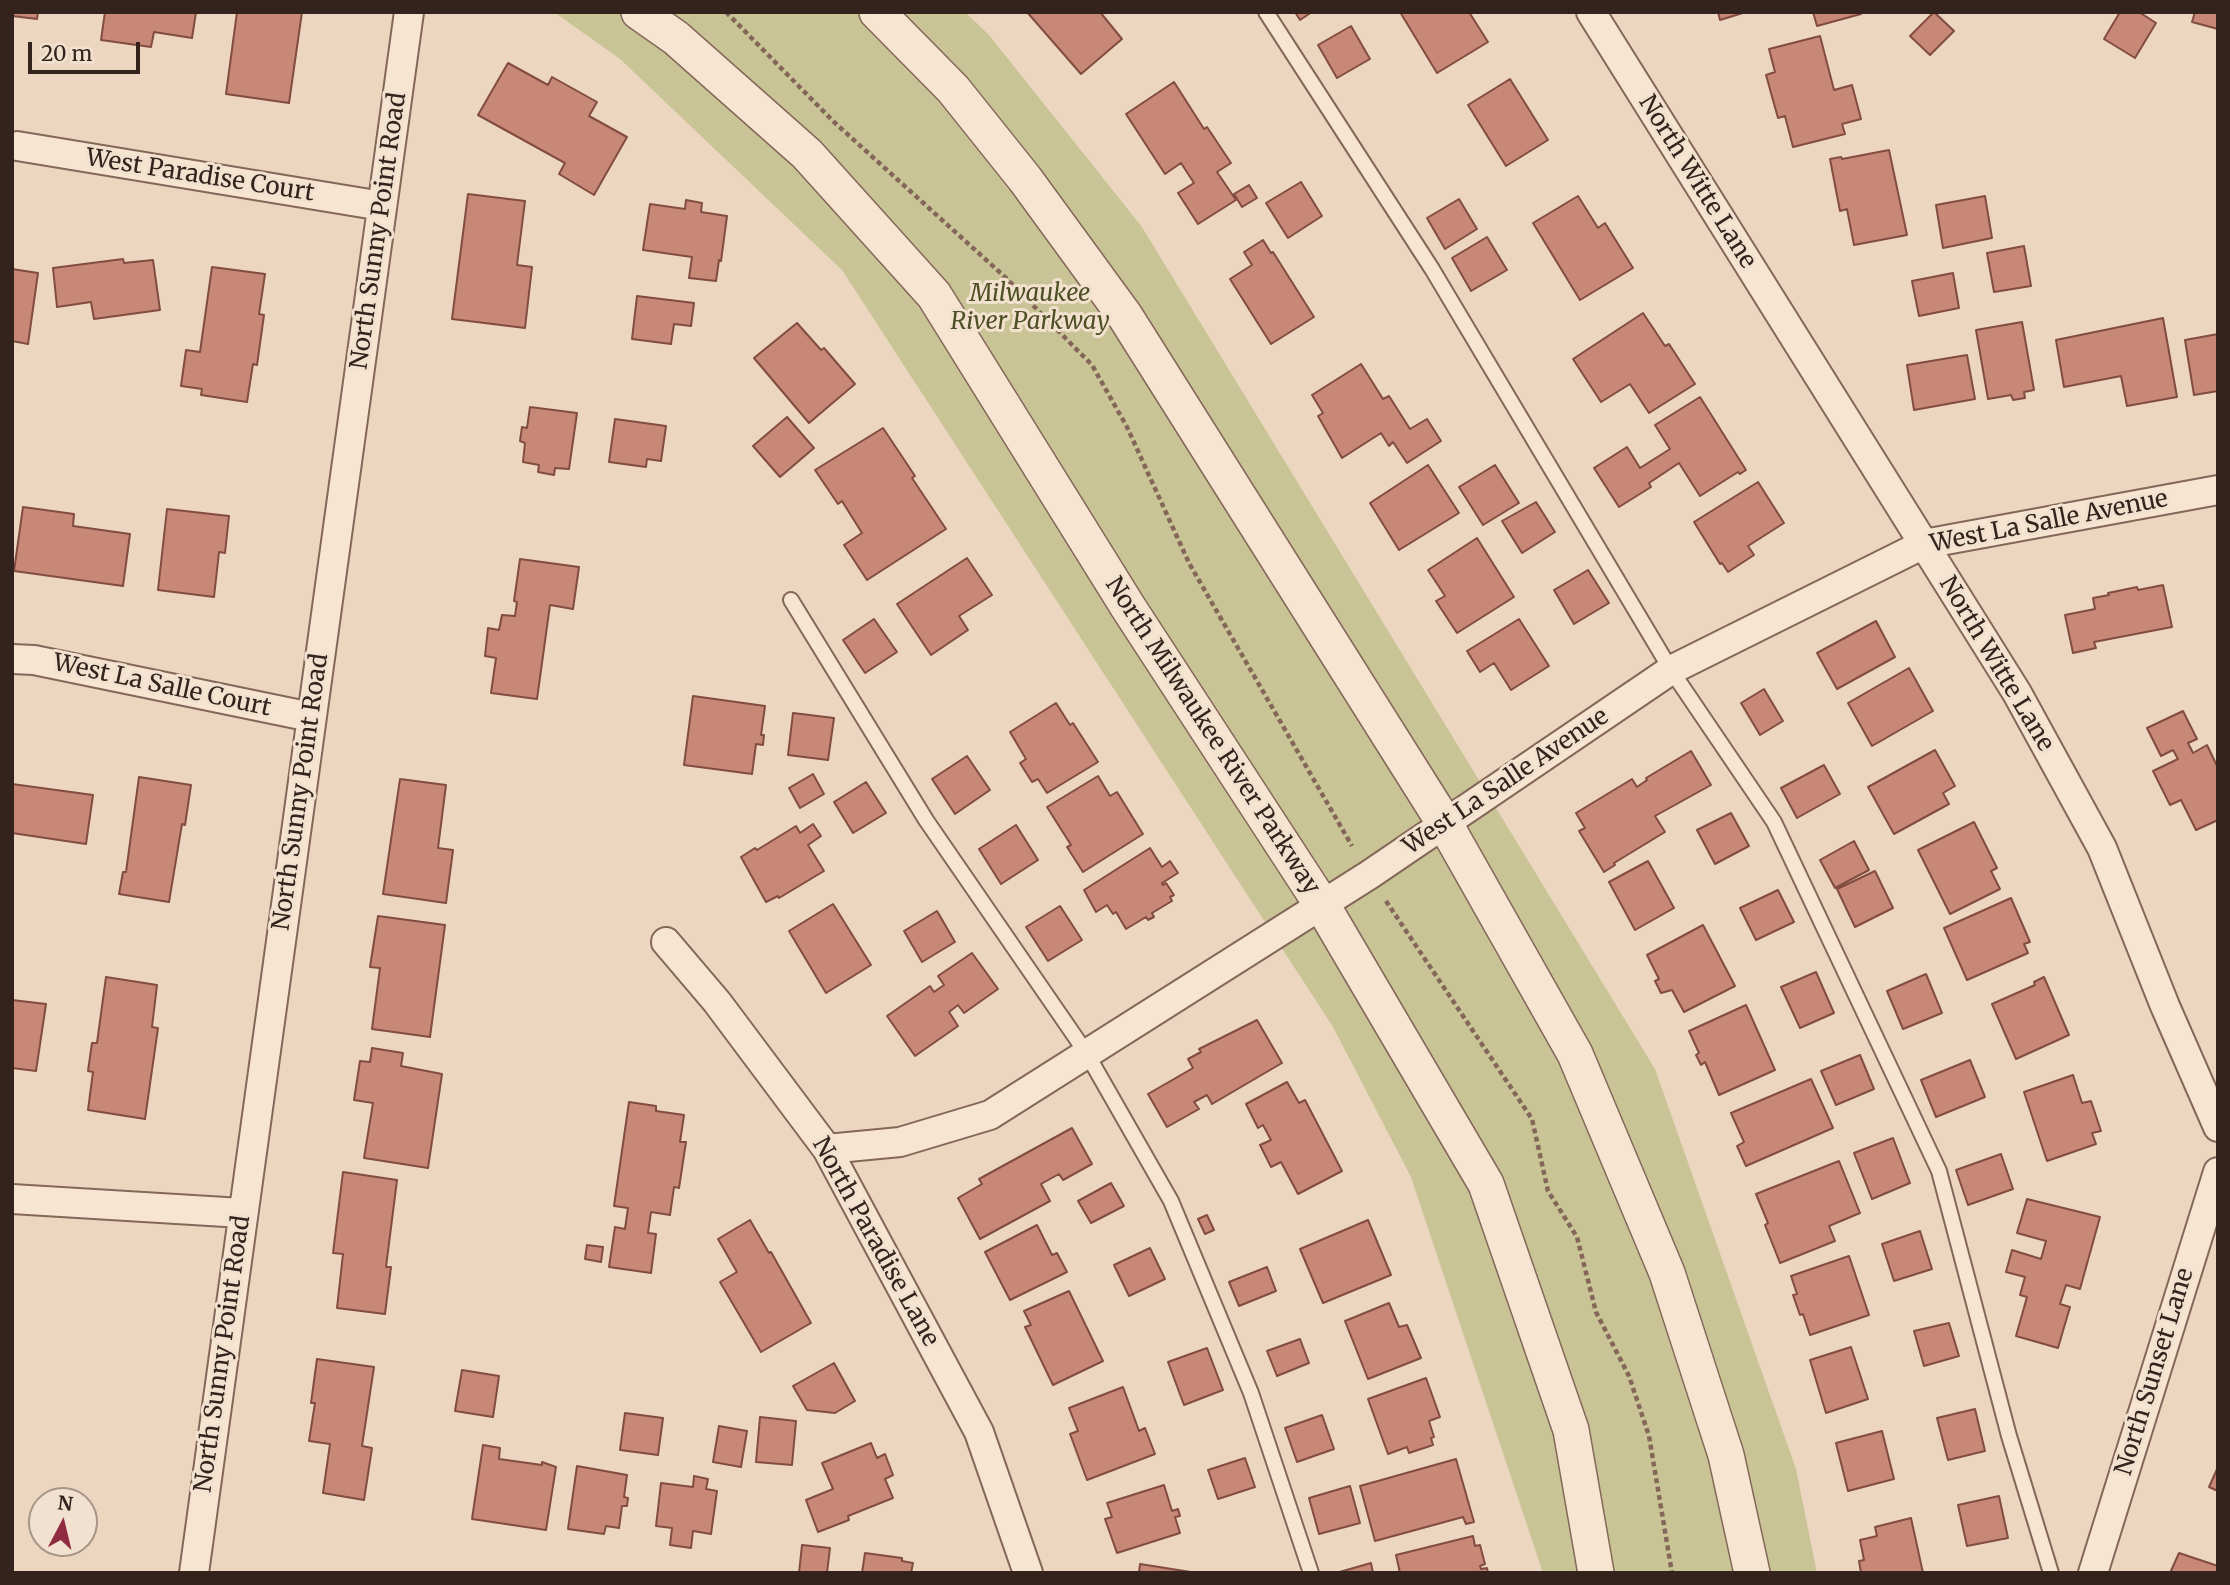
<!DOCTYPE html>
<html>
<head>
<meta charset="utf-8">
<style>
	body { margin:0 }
	#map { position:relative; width:2230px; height:1585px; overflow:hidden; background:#ecd6c0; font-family:Merriweather,serif }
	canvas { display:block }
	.frame { position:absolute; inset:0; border:14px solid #34231d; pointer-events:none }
	.north { position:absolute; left:28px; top:1487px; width:70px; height:70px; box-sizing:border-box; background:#f3e1cf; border:2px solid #a79588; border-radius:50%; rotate:7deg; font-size:19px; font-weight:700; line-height:28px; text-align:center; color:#34231d }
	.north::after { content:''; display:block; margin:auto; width:24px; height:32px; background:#902b41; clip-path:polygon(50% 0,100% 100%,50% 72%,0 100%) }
	.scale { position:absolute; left:28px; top:42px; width:112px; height:32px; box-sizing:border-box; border:4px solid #34231d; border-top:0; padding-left:9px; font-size:21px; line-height:24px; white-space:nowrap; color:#34231d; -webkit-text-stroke:5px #f3e1cf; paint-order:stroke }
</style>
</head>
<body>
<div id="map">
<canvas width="2230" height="1585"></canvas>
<div class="frame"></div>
<div class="north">N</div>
<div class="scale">20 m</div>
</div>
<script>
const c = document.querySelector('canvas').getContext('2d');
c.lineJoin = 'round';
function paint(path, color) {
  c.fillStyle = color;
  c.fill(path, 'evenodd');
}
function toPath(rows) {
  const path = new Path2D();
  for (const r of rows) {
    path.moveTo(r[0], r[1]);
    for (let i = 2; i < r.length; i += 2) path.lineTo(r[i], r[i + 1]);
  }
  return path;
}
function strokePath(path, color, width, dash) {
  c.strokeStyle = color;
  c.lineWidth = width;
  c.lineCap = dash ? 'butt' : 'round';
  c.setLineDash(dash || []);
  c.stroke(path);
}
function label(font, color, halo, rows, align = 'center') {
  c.font = font + ' Merriweather,serif';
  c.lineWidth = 6;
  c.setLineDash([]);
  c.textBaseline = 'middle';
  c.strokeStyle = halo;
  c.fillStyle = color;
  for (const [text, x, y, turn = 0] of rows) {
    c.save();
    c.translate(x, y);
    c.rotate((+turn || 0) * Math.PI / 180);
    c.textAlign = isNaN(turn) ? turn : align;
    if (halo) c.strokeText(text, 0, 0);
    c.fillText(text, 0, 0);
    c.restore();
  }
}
paint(toPath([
	[554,12,965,12,989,35,1142,227,1655,1069,1796,1469,1817,1573,1543,1573,1411,1177,1333,1027,842,270,620,59]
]), '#c9c495');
const building = toPath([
	[12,12,38,12,37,19,12,16,12,12],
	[105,12,196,12,192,38,154,32,151,47,101,40,105,12],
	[237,12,302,12,289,103,226,94,237,12],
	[1027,12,1100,12,1122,39,1081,74,1027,12],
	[1295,12,1312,12,1300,20,1295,12],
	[1400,12,1469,12,1488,42,1437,73,1400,12],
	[1718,12,1746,12,1720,20,1718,12],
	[1813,12,1860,12,1861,14,1817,26,1813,12],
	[1934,12,1954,31,1930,55,1910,36,1934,12],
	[2120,12,2139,12,2156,23,2135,58,2104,39,2120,12],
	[2195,12,2218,12,2218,29,2192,22,2195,12],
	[1351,26,1370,59,1337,78,1318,45,1351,26],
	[1820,36,1834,90,1852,85,1861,119,1842,124,1845,134,1793,147,1785,116,1778,118,1766,75,1775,72,1769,49,1820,36],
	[508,63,548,85,552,77,597,102,589,116,627,137,594,195,559,174,565,163,478,115,508,63],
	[1510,79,1548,140,1506,166,1468,105,1510,79],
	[1174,82,1204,129,1207,127,1231,163,1217,172,1236,200,1198,224,1178,193,1194,183,1181,163,1165,174,1126,114,1174,82],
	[1889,150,1907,235,1854,245,1847,209,1840,211,1830,159,1841,157,1842,159,1889,150],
	[1301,182,1322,216,1288,238,1266,203,1301,182],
	[1249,185,1257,198,1242,207,1234,194,1249,185],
	[468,194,525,201,517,265,532,267,525,328,452,319,468,194],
	[1578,196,1598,228,1605,223,1633,268,1580,300,1533,223,1578,196],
	[1985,196,1992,238,1943,248,1936,205,1985,196],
	[1459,199,1477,229,1445,249,1427,218,1459,199],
	[686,200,702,203,701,212,727,216,721,261,719,260,716,281,689,278,692,257,643,250,650,204,685,209,686,200],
	[1487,237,1507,270,1471,291,1452,258,1487,237],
	[1263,240,1271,253,1273,252,1314,317,1271,344,1230,279,1252,265,1244,252,1263,240],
	[2024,246,2031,286,1994,292,1987,253,2024,246],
	[123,259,124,263,153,260,160,310,94,319,91,302,57,307,53,268,123,259],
	[212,267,265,274,259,314,264,315,257,365,253,364,247,402,201,395,202,389,181,386,186,350,200,352,212,267],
	[12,269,38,273,28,344,12,341,12,269],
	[1953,273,1959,308,1919,316,1912,281,1953,273],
	[637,296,694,303,691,326,674,324,671,344,632,339,637,296],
	[1643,313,1665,346,1669,344,1695,384,1649,413,1630,384,1601,402,1573,359,1643,313],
	[2163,318,2177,397,2127,406,2121,376,2064,387,2056,340,2163,318],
	[2022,322,2034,390,2024,392,2025,398,2013,400,2011,395,1988,399,1976,330,2022,322],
	[797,323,821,350,824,348,855,384,809,423,754,358,797,323],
	[2218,334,2218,391,2194,395,2185,340,2218,334],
	[1967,355,1975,399,1914,410,1907,365,1967,355],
	[1361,364,1383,399,1389,396,1410,429,1427,419,1441,441,1407,463,1393,442,1389,446,1381,433,1342,458,1318,416,1323,413,1312,395,1361,364],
	[1700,397,1746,470,1740,474,1738,472,1700,496,1679,463,1649,483,1651,487,1619,507,1594,468,1627,447,1640,468,1670,449,1655,425,1700,397],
	[530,407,577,413,569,469,555,468,554,475,538,472,539,465,523,462,525,443,520,441,522,427,527,428,530,407],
	[787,417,814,448,780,477,753,446,787,417],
	[615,419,666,426,661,461,647,459,646,467,609,462,615,419],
	[883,428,915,476,912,478,946,529,867,580,844,545,862,533,842,501,838,504,815,470,883,428],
	[1428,465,1459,513,1399,550,1370,503,1428,465],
	[1495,465,1519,503,1483,525,1459,487,1495,465],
	[1758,482,1784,523,1748,546,1754,555,1728,572,1722,563,1720,564,1694,522,1758,482],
	[1536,502,1555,532,1522,553,1502,521,1536,502],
	[23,507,74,514,73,526,130,534,123,586,14,571,23,507],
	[167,509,229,516,225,553,219,552,214,597,158,590,167,509],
	[1477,538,1514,597,1457,633,1436,601,1445,596,1428,570,1477,538],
	[967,558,992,595,959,616,968,630,931,655,897,604,967,558],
	[520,559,579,567,573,609,550,605,537,699,491,693,496,658,485,656,488,628,499,630,502,615,515,616,517,602,514,601,520,559],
	[1588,570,1609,603,1574,624,1554,590,1588,570],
	[2163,585,2172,627,2094,642,2096,648,2073,653,2065,615,2095,609,2093,598,2109,595,2108,593,2137,587,2138,590,2163,585],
	[874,619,897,652,865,673,843,640,874,619],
	[1519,619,1549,666,1511,690,1494,663,1480,672,1467,651,1519,619],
	[1876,621,1895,657,1837,689,1817,653,1876,621],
	[1909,668,1933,711,1872,746,1848,703,1909,668],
	[1764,689,1783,721,1760,735,1741,703,1764,689],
	[693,696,765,706,761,735,764,735,763,745,756,744,752,774,684,765,693,696],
	[1056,703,1070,725,1073,723,1098,762,1047,793,1038,779,1032,782,1020,763,1026,759,1010,732,1056,703],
	[2183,711,2197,739,2188,743,2193,753,2207,745,2218,768,2218,820,2196,830,2181,800,2170,805,2153,771,2178,759,2173,750,2161,756,2147,728,2183,711],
	[793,713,834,718,828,760,788,755,793,713],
	[1935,750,1955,786,1943,793,1949,804,1894,834,1868,787,1935,750],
	[1691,751,1711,785,1655,816,1665,832,1614,863,1615,865,1604,872,1579,831,1585,828,1576,813,1632,779,1637,787,1647,780,1646,778,1691,751],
	[967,756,990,790,955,814,932,779,967,756],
	[1824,765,1840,794,1797,818,1781,788,1824,765],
	[813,774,824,794,800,808,789,788,813,774],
	[1098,776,1110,796,1117,792,1143,834,1083,872,1067,847,1071,845,1047,807,1098,776],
	[139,777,191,785,185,825,182,824,169,902,119,894,123,872,126,872,139,777],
	[400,779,446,785,438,848,453,850,446,903,383,894,400,779],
	[866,782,886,813,853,833,834,802,866,782],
	[12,784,93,795,86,844,12,833,12,784],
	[1731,813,1749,846,1715,864,1697,830,1731,813],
	[1974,822,1997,868,1991,871,2000,889,1950,914,1918,850,1974,822],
	[813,824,821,836,808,845,824,871,779,898,778,896,766,902,741,857,755,848,757,850,796,826,800,833,813,824],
	[1016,825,1038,860,1001,884,979,849,1016,825],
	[1854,841,1869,870,1835,888,1820,860,1854,841],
	[1150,848,1162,867,1170,861,1178,873,1162,883,1163,885,1166,883,1174,895,1170,897,1172,901,1152,913,1154,917,1148,920,1146,917,1126,929,1116,912,1113,914,1107,905,1096,912,1084,890,1150,848],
	[1648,861,1674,908,1635,930,1609,882,1648,861],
	[1875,871,1893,908,1855,927,1837,889,1875,871],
	[1778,890,1794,922,1756,940,1740,908,1778,890],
	[2011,898,2030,942,2024,944,2028,953,1967,980,1944,928,2011,898],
	[833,904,871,965,826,993,789,931,833,904],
	[1060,906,1082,940,1048,961,1026,927,1060,906],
	[937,911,955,942,922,962,904,931,937,911],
	[378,916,445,925,430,1037,372,1029,380,968,370,967,378,916],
	[1703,925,1735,986,1684,1012,1672,990,1661,993,1655,981,1659,979,1647,955,1703,925],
	[972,953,998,989,964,1013,958,1005,949,1012,958,1026,915,1056,887,1016,930,986,934,992,944,985,938,976,972,953],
	[1816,972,1834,1013,1800,1028,1781,987,1816,972],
	[1926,974,1942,1013,1903,1029,1887,991,1926,974],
	[106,977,157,985,152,1027,158,1028,145,1119,88,1110,93,1072,88,1071,92,1043,97,1043,106,977],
	[2044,977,2069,1035,2016,1059,1992,1004,2035,985,2034,982,2044,977],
	[12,1000,46,1004,36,1071,12,1068,12,1000],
	[1746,1005,1775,1070,1719,1095,1705,1062,1701,1065,1696,1055,1699,1053,1689,1031,1746,1005],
	[1257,1020,1282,1063,1212,1104,1207,1095,1194,1102,1199,1109,1167,1127,1148,1094,1193,1068,1188,1059,1201,1052,1199,1049,1257,1020],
	[372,1048,403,1053,401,1066,442,1074,428,1168,364,1158,373,1103,354,1100,360,1061,370,1062,372,1048],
	[1860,1055,1874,1089,1836,1105,1821,1071,1860,1055],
	[1970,1060,1985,1097,1936,1117,1921,1080,1970,1060],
	[2073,1075,2082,1103,2091,1101,2101,1131,2092,1133,2096,1144,2047,1161,2024,1092,2073,1075],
	[1811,1079,1833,1128,1746,1166,1737,1146,1744,1142,1731,1113,1811,1079],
	[1287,1082,1299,1103,1305,1100,1342,1171,1298,1194,1281,1162,1271,1167,1260,1145,1271,1140,1263,1125,1258,1128,1246,1104,1287,1082],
	[629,1102,656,1106,656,1111,684,1115,680,1142,686,1142,679,1188,674,1187,670,1215,651,1212,648,1233,656,1234,651,1273,609,1267,615,1227,625,1229,628,1208,614,1206,629,1102],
	[1072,1128,1092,1164,1063,1180,1059,1174,1041,1184,1050,1201,980,1239,958,1198,982,1184,979,1179,1072,1128],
	[1893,1138,1910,1183,1872,1199,1854,1153,1893,1138],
	[2001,1154,2013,1189,1968,1205,1956,1170,2001,1154],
	[1839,1161,1860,1213,1829,1226,1835,1241,1780,1263,1765,1225,1768,1223,1756,1194,1839,1161],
	[343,1172,397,1180,386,1267,391,1267,385,1314,337,1308,343,1254,333,1253,343,1172],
	[1111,1183,1124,1206,1091,1223,1078,1201,1111,1183],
	[2027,1199,2100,1217,2080,1289,2066,1285,2060,1304,2070,1307,2058,1348,2016,1336,2027,1297,2020,1295,2025,1277,2006,1272,2012,1250,2041,1259,2046,1241,2017,1233,2027,1199],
	[1207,1215,1214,1230,1205,1234,1198,1219,1207,1215],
	[750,1220,769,1253,771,1252,811,1323,761,1352,720,1282,737,1272,718,1239,750,1220],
	[1368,1220,1391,1275,1323,1303,1300,1249,1368,1220],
	[1037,1225,1052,1255,1057,1253,1067,1272,1010,1300,985,1252,1037,1225],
	[1920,1231,1932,1269,1894,1281,1882,1244,1920,1231],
	[587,1245,603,1247,601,1262,585,1259,587,1245],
	[1150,1248,1165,1279,1129,1296,1114,1265,1150,1248],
	[1849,1256,1869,1315,1810,1335,1803,1314,1800,1315,1793,1295,1797,1294,1791,1276,1849,1256],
	[1267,1267,1276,1291,1239,1306,1229,1282,1267,1267],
	[1069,1291,1103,1361,1053,1385,1025,1327,1031,1325,1024,1311,1069,1291],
	[1389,1303,1399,1327,1407,1325,1421,1358,1368,1379,1345,1321,1389,1303],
	[1949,1323,1959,1356,1924,1366,1914,1331,1949,1323],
	[1300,1339,1309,1363,1277,1376,1267,1351,1300,1339],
	[1851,1347,1868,1399,1826,1413,1810,1360,1851,1347],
	[1207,1348,1223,1390,1184,1405,1168,1362,1207,1348],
	[317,1359,374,1367,362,1446,372,1448,364,1500,323,1493,330,1444,309,1441,315,1403,311,1403,317,1359],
	[834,1363,855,1401,835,1413,807,1410,793,1386,834,1363],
	[462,1370,499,1376,493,1417,455,1411,462,1370],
	[1426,1378,1440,1417,1429,1421,1434,1437,1431,1438,1433,1445,1409,1453,1407,1447,1388,1454,1368,1399,1426,1378],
	[1123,1387,1139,1431,1145,1428,1155,1454,1087,1480,1070,1434,1078,1431,1069,1408,1123,1387],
	[1975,1409,1985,1451,1948,1460,1937,1418,1975,1409],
	[625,1413,663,1418,658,1455,620,1450,625,1413],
	[1322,1415,1334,1449,1297,1462,1285,1428,1322,1415],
	[760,1417,796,1421,792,1465,756,1462,760,1417],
	[719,1426,747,1431,741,1467,713,1462,719,1426],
	[1882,1431,1894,1479,1848,1491,1836,1443,1882,1431],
	[871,1443,877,1458,885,1454,893,1475,885,1479,893,1498,848,1516,849,1520,818,1532,806,1500,833,1489,822,1463,871,1443],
	[483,1445,500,1448,499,1459,542,1465,542,1462,556,1467,546,1530,472,1519,483,1445],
	[1245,1458,1255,1487,1218,1499,1208,1470,1245,1458],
	[1456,1459,1474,1522,1466,1524,1463,1517,1375,1541,1360,1486,1456,1459],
	[577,1466,627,1475,624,1497,628,1498,627,1506,622,1506,619,1528,606,1526,604,1534,568,1529,577,1466],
	[2218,1467,2218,1491,2209,1487,2218,1467],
	[694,1476,708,1479,706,1489,717,1491,711,1534,693,1531,691,1548,670,1545,672,1528,656,1526,661,1483,693,1487,694,1476],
	[1164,1485,1172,1511,1178,1509,1180,1516,1175,1517,1180,1533,1117,1553,1105,1519,1112,1517,1107,1503,1164,1485],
	[1350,1486,1360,1523,1319,1534,1309,1498,1350,1486],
	[1999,1496,2008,1538,1967,1546,1958,1505,1999,1496],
	[1911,1518,1923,1573,1861,1573,1859,1561,1864,1560,1860,1540,1877,1536,1875,1527,1911,1518],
	[1473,1536,1475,1546,1480,1545,1485,1564,1480,1566,1481,1569,1487,1568,1488,1573,1400,1573,1396,1555,1473,1536],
	[802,1545,830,1548,827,1573,799,1573,802,1545],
	[865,1553,902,1558,902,1561,913,1563,911,1573,862,1573,865,1553],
	[2179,1553,2218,1566,2218,1573,2170,1573,2179,1553],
	[1371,1563,1373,1573,1336,1573,1371,1563],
	[1140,1564,1197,1573,1139,1573,1140,1564]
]);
paint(building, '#c88877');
strokePath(building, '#824c40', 2);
const service = toPath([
	[1266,12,1432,269,1671,670,1774,822,1939,1171,2009,1436,2051,1573],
	[791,600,926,820,1087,1054,1171,1201,1251,1393,1311,1573]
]);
const minor = toPath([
	[1591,12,2017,693,2102,848,2165,1006,2218,1127],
	[17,146,382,206],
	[12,659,34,660,311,717],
	[666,942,717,1002,827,1149,979,1432,1028,1573],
	[827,1149,900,1142,990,1115,1369,875,1671,670,1924,544,2218,490],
	[12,1199,242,1213],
	[194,1573,409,12],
	[2093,1573,2218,1172]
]);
const tertiary = toPath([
	[639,12,676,38,807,154,934,295,1128,607,1322,905,1486,1184,1571,1430,1596,1573],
	[877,12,953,89,1025,179,1125,316,1445,824,1575,1054,1667,1273,1726,1455,1752,1573]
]);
strokePath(service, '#846759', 18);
strokePath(minor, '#846759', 32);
strokePath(tertiary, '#846759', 38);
strokePath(toPath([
	[726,12,834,122,1005,277,1092,365,1127,427,1189,563,1352,846],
	[1386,901,1532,1119,1548,1191,1577,1237,1596,1312,1629,1376,1649,1436,1672,1573]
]), '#846759', 4.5, [5, 3.5]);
strokePath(service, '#f7e5d2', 14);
strokePath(minor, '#f7e5d2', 28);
strokePath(tertiary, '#f7e5d2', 35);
label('24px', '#34231d', '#f3e1cf', [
	["West Paradise Court",200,176,9],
	["North Witte Lane",1697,182,58],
	["North Sunny Point Road",379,231,-82],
	["West La Salle Avenue",2049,522,-11],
	["North Witte Lane",1996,664,59],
	["West La Salle Court",162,686,12],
	["North Milwaukee River Parkway",1212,736,57],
	["West La Salle Avenue",1506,782,-34],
	["North Sunny Point Road",301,792,-82],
	["North Paradise Lane",875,1242,61],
	["North Sunny Point Road",223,1354,-82],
	["North Sunset Lane",2155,1372,-73]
]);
label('italic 24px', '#4d4f24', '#f3e1cf', [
	["Milwaukee",1030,294],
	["River Parkway",1030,322]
]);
</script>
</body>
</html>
